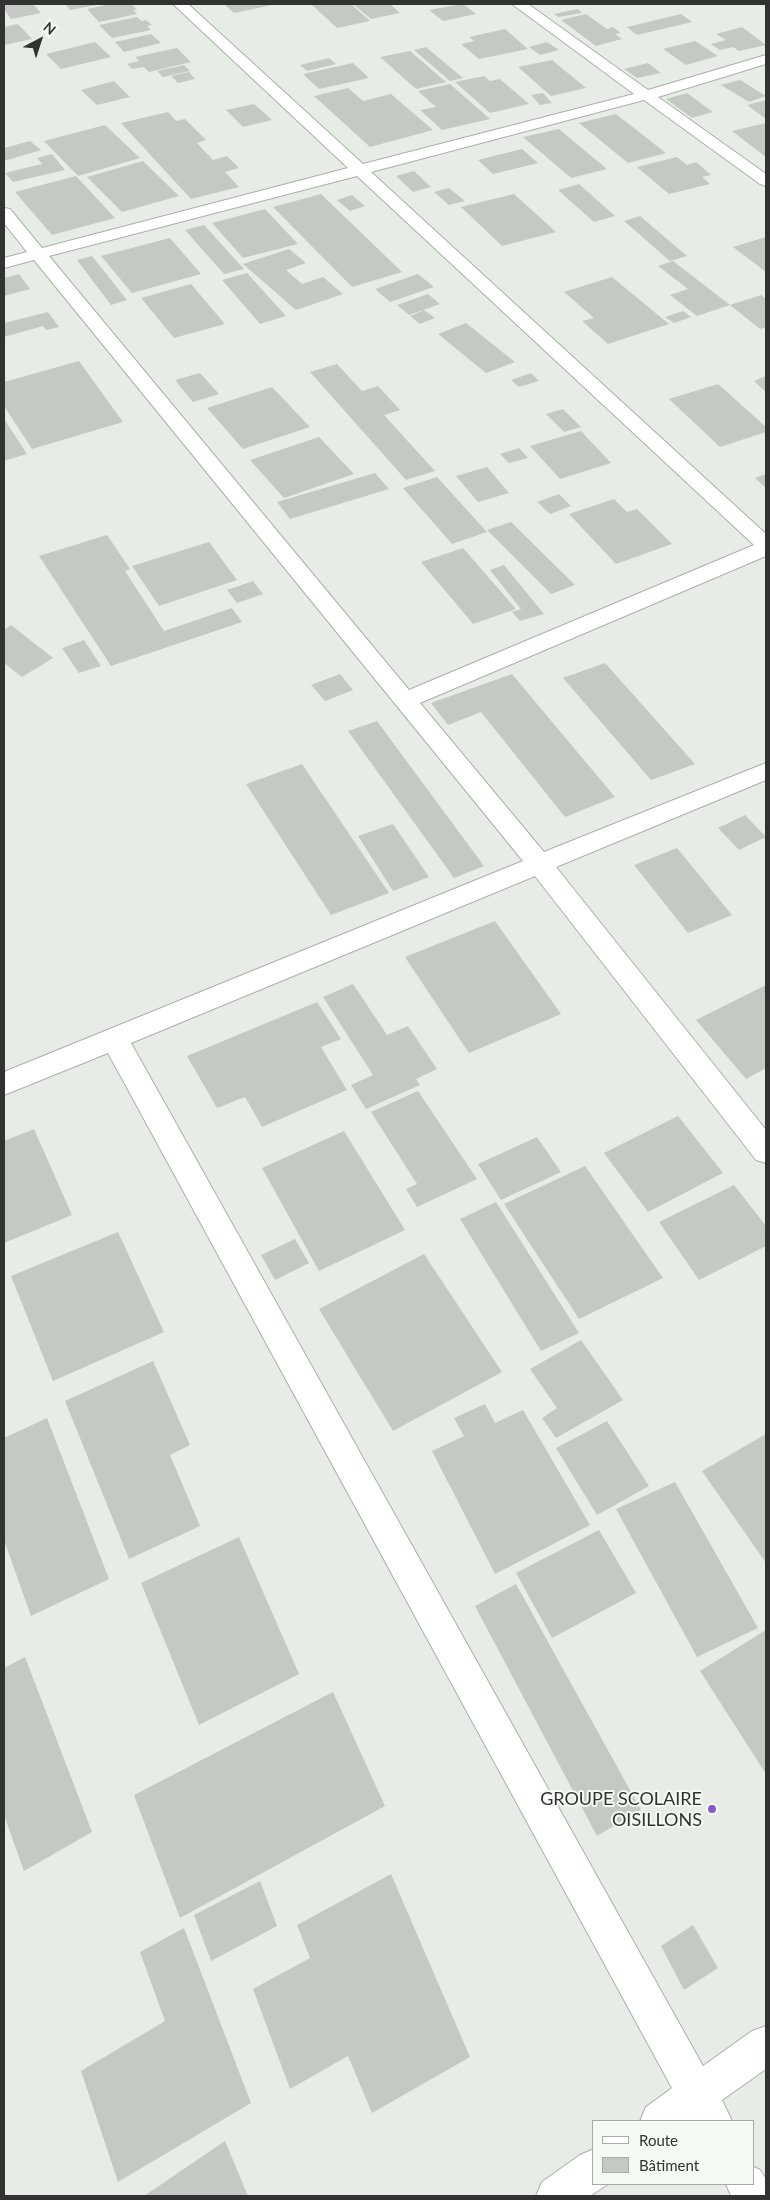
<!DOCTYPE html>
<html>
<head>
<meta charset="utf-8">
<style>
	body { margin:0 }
	#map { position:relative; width:770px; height:2200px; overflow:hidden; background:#e8ece7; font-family:Lato,sans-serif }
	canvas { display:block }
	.frame { position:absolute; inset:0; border:5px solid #313331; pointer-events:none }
	.legend { position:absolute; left:592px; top:2120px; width:162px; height:65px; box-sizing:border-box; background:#f5faf5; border:1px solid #a7aaa7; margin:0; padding:6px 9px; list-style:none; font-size:15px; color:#313331 }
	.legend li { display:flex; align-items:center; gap:10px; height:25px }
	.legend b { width:25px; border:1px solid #a7aaa7 }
	.north { position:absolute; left:15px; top:15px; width:50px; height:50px; -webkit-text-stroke:4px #f5faf5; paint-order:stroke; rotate:40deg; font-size:14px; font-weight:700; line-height:20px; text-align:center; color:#313331 }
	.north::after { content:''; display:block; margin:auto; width:18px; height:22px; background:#313331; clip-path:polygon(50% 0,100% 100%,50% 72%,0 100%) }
</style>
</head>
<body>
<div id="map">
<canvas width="770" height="2200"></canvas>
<div class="frame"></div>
<ul class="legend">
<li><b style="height:6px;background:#fff"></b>Route</li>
<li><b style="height:14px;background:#c5c9c4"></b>Bâtiment</li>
</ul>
<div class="north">N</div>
</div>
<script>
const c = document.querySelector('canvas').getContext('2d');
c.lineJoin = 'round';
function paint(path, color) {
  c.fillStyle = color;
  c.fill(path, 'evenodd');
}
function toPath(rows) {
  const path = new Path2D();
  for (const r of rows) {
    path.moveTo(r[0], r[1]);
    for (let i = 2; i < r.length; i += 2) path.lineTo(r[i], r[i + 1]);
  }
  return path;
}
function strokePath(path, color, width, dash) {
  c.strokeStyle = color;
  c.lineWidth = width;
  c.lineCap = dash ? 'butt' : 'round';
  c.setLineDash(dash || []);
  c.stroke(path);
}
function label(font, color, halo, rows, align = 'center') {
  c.font = font + ' Lato,sans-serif';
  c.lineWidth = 4;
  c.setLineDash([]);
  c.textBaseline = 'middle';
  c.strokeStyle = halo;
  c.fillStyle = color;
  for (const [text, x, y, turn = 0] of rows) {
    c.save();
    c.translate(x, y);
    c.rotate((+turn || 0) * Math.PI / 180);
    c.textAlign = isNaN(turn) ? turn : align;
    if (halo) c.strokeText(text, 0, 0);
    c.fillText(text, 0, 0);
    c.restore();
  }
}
paint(toPath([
	[4,4,33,4,41,13,11,19,4,9],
	[65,4,97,4,97,5,70,10],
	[111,4,132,5,137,10,133,10,137,14,99,22,87,9],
	[224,4,272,4,272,5,234,13],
	[311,4,351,4,370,21,337,28],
	[353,4,390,4,400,13,371,19],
	[463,4,476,14,443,21,429,10],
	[578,9,582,13,558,17,554,14],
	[586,14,607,29,613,27,621,33,615,34,622,39,596,46,561,20],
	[681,14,692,22,637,35,627,27],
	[137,17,142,21,146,20,152,25,147,26,151,30,112,38,99,25],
	[18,24,32,39,4,45,4,27],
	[742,27,766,45,739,51,733,47,720,50,711,44,726,40,716,34],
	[505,29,528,49,479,59,461,44,474,41,469,37],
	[151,34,161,43,124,52,115,42],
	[695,41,718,56,686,65,663,49],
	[95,42,111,57,61,69,46,54],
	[547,42,559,50,540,55,529,47],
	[426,47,463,78,450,81,414,50],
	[177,48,191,62,149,72,144,67,132,69,127,64,139,61,135,57],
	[410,51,446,82,416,89,380,57],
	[329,58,336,64,307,71,300,65],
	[552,60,586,88,551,96,518,67],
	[353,63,369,78,319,89,303,74],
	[648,63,661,73,637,78,624,69],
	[184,65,190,71,163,77,157,71],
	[189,72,195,79,178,83,171,76],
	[484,76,490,81,500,79,529,104,490,113,455,82],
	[740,80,766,96,749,102,721,85],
	[114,81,130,97,97,105,81,90],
	[450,84,490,119,442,130,420,110,436,107,418,91],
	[348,88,363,101,391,94,433,130,370,147,314,96],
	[543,93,552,103,540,105,531,95],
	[687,93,713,112,692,118,666,99],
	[766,100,766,119,747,105],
	[254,104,272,120,243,127,226,110],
	[168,112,176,121,185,119,206,140,197,143,213,160,227,156,239,168,225,172,239,187,191,199,121,123],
	[616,114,666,153,628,163,579,123],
	[766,123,766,157,732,131],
	[105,125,140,158,78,176,44,141],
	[559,129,607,169,571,178,523,137],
	[30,141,41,150,4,161,4,148],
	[522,149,538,163,493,174,478,160],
	[52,154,65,170,13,182,5,173,42,164,37,158],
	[677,157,687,165,696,162,711,175,702,177,710,184,669,194,637,167],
	[143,161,179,196,122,212,87,177],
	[414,171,431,187,413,192,396,176],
	[76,176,115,218,52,235,15,192],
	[579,184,615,216,594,222,558,190],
	[449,188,465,201,449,205,434,192],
	[321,194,402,272,352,287,273,207],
	[514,194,556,232,502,246,461,207],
	[352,195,365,206,350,211,337,200],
	[265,209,298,244,243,258,212,223],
	[640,216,687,256,670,261,624,221],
	[204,225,244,269,224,274,185,230],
	[766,237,766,272,733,247],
	[170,238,201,274,132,293,101,256],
	[289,249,306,263,286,270,302,284,323,277,343,294,296,310,243,264],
	[92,256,127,300,111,305,77,260],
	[673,261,730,305,697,316,670,295,688,289,658,266],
	[247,273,286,316,260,324,222,280],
	[19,274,30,289,4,296,4,278],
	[418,274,434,287,390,302,375,289],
	[612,277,669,324,608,344,582,321,594,318,564,292],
	[191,284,225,324,174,338,141,298],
	[428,294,440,304,409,315,397,305],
	[761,295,766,299,766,327,760,329,730,305],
	[424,310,435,318,420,324,410,316],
	[683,311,691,317,674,323,665,317],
	[48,312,59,327,46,330,43,326,4,337,4,323],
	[466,323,515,362,486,373,438,334],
	[79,361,123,422,32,449,4,406,4,382],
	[337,364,362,391,378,386,400,410,384,415,435,471,406,480,310,372],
	[200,373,219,394,193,402,175,380],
	[531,373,539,381,519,387,511,380],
	[766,376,766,392,754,381],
	[718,384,766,427,766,432,720,447,669,399],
	[272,387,310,427,243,449,207,408],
	[563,409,581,427,564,432,546,414],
	[4,419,27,454,4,461],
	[581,431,611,463,560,479,530,446],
	[319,437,354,474,284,498,250,460],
	[519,448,528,458,509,463,500,454],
	[487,467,509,493,478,502,456,476],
	[375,473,389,489,290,519,277,502],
	[766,474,766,488,755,478],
	[437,477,487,532,452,544,403,488],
	[559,494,571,506,550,514,537,502],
	[614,499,627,512,637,509,672,544,616,564,569,514],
	[511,522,575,585,551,594,487,530],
	[107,535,130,569,125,571,164,631,232,608,242,622,111,666,39,556],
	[209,542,237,580,159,606,132,566],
	[463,548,516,609,473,624,421,562],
	[504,565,544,614,520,621,512,612,521,609,490,570],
	[253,581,263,594,237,603,227,590],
	[11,625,53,658,22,677,4,663,4,630],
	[84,640,101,666,79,673,62,648],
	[605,663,695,764,651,780,563,678],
	[340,674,353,690,325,701,311,685],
	[512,674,615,797,565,817,481,712,448,725,431,703],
	[377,721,484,866,454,878,348,731],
	[302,764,389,893,331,915,246,784],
	[745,815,766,837,739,850,718,828],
	[393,824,429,877,393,891,358,836],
	[677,848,732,915,688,933,634,865],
	[495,921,561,1014,469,1053,405,957],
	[353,984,387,1035,408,1026,437,1069,416,1079,420,1085,366,1109,351,1085,373,1075,323,997],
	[766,985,766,1068,746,1079,696,1020],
	[317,1002,341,1039,321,1047,347,1090,262,1127,245,1097,217,1108,187,1056],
	[418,1091,477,1179,417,1207,406,1189,417,1184,371,1112],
	[678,1116,723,1173,648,1212,604,1153],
	[34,1129,72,1215,4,1243,4,1141],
	[344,1131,405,1230,319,1271,262,1168],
	[537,1137,561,1172,501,1200,478,1164],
	[585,1166,663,1278,579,1319,504,1204],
	[734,1185,766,1226,766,1246,699,1280,659,1222],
	[496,1202,579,1333,541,1351,460,1219],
	[118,1232,164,1332,53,1381,11,1276],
	[295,1239,309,1263,275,1280,261,1255],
	[424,1254,502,1372,393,1431,319,1309],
	[581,1340,623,1400,556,1438,542,1418,557,1408,530,1369],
	[153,1361,190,1445,170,1455,200,1526,129,1559,65,1401],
	[485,1404,495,1423,523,1410,590,1525,495,1574,432,1451,464,1436,454,1418],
	[47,1418,109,1579,31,1616,4,1540,4,1438],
	[607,1421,649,1486,597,1515,556,1448],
	[766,1434,766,1563,702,1471],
	[675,1482,758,1628,697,1657,616,1509],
	[599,1530,636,1593,552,1638,516,1573],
	[239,1537,299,1674,199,1725,141,1583],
	[516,1584,641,1810,597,1836,475,1606],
	[766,1630,766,1774,700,1671],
	[25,1657,92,1832,24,1871,4,1815,4,1668],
	[333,1692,385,1806,180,1918,134,1795],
	[391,1874,470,2057,372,2113,348,2056,290,2089,253,1989,310,1958,297,1925],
	[260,1881,277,1926,211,1961,194,1915],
	[693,1925,718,1968,684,1990,661,1946],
	[184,1928,251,2103,118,2182,81,2071,165,2021,140,1952],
	[225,2141,248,2196,144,2196]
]), '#c5c9c4');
const minor = toPath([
	[173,4,188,4,363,164,634,94,512,4,528,4,648,90,766,55,766,64,658,97,766,174,766,186,760,184,644,100,371,172,766,534,766,556,420,703,544,852,766,763,766,780,556,867,766,1130,766,1163,756,1160,535,876,131,1043,703,2066,752,2031,766,2026,766,2069,722,2100,732,2121,640,2121,646,2107,672,2088,108,1053,4,1095,4,1072,523,861,34,260,4,268,4,258,27,252,4,223,4,208,10,209,42,248,348,168,173,4],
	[357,176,754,545,409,690,49,256,357,176],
	[594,2149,594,2184,608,2184,590,2196,536,2196,542,2182,580,2155,594,2149],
	[754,2167,760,2170,766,2179,766,2196,731,2196,726,2184,754,2184,754,2167]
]);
strokePath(minor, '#abafaa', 2);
paint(minor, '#fff');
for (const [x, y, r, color] of [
	[712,1809,5,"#8557d0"]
]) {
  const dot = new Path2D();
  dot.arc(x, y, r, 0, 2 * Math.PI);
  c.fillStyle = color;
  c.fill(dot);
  strokePath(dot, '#f5faf5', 2);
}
label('18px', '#313331', '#f5faf5', [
	["GROUPE SCOLAIRE",702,1799],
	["OISILLONS",702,1820]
], 'right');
</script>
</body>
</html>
